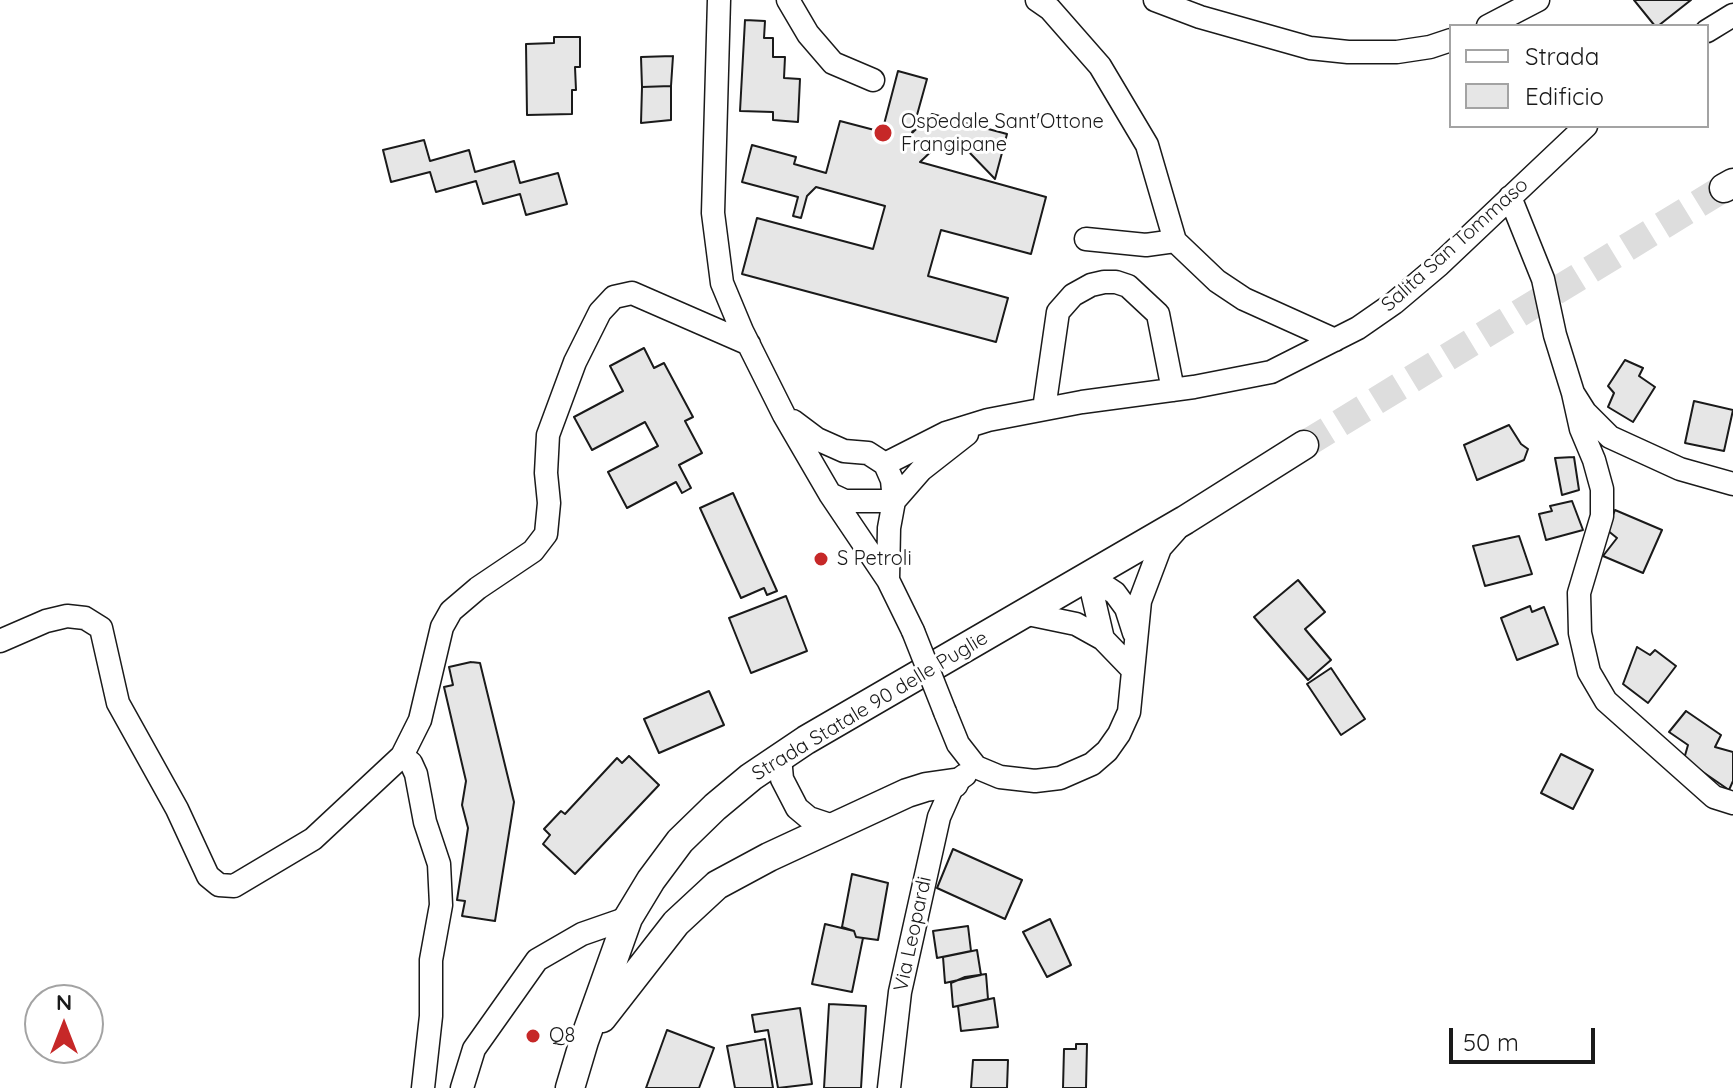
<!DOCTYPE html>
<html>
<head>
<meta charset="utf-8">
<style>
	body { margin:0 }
	#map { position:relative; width:1733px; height:1088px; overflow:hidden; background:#fff; font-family:Quicksand,sans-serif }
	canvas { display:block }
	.legend { position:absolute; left:1449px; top:24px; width:260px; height:104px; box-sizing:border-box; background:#fff; border:2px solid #a3a3a3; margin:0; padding:10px 14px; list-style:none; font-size:24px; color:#1a1a1a }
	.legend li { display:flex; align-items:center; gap:16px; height:40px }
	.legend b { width:40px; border:2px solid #a3a3a3 }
	.north { position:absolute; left:24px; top:984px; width:80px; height:80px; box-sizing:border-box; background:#fff; border:2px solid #a3a3a3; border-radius:50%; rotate:0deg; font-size:22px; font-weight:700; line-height:32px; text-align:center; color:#1a1a1a }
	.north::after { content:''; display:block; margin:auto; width:28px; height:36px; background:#c62828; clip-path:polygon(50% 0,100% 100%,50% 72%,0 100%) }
	.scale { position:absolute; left:1449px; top:1028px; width:146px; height:36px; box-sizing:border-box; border:4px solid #1a1a1a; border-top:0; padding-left:10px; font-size:24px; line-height:28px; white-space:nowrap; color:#1a1a1a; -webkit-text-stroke:6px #fff; paint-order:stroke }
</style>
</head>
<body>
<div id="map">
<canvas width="1733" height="1088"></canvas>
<ul class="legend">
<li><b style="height:10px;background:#fff"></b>Strada</li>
<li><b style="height:22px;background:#e6e6e6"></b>Edificio</li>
</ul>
<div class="north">N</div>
<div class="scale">50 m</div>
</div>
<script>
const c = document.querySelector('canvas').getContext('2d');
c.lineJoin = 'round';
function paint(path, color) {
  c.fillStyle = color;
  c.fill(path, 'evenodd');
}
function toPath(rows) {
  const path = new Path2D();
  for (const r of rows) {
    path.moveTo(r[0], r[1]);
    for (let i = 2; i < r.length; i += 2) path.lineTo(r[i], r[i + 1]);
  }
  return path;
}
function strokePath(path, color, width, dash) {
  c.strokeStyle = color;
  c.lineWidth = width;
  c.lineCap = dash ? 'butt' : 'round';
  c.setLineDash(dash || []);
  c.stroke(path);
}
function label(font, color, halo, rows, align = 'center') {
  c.font = font + ' Quicksand,sans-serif';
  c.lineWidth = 6;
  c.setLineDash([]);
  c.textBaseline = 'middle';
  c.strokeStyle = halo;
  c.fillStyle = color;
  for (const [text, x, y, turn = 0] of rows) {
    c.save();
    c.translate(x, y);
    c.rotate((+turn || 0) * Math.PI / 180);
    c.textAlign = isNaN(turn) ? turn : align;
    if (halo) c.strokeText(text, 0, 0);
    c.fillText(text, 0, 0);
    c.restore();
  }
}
const building = toPath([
	[1634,0,1691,0,1658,26,1655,26,1634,0],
	[745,20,765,21,764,38,773,38,773,57,785,57,784,78,800,79,798,122,773,120,773,112,740,111,745,20],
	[554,37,580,37,580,67,575,67,576,90,572,90,572,114,527,115,526,44,554,43,554,37],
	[673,56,671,86,642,87,641,57,673,56],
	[898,71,927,79,912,133,932,114,1007,134,995,179,969,152,939,144,920,162,1046,197,1031,254,941,230,928,276,1008,298,996,342,742,274,757,218,873,249,885,206,816,187,807,196,801,218,793,216,798,197,742,182,752,145,796,157,794,164,826,173,840,121,882,132,898,71],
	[671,86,671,120,641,123,642,87,671,86],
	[424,140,430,161,469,150,475,172,514,161,520,183,558,173,567,204,526,215,520,194,483,204,476,181,436,192,430,172,391,182,383,150,424,140],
	[644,348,654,368,664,363,693,417,685,421,702,453,679,465,691,488,682,493,676,482,627,508,608,472,658,446,645,422,592,450,574,417,623,391,610,366,644,348],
	[1625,360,1643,368,1639,376,1655,387,1633,422,1608,407,1614,393,1608,386,1625,360],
	[1694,401,1733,410,1724,451,1685,443,1694,401],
	[1509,425,1521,444,1528,449,1524,460,1477,480,1464,445,1509,425],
	[1574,457,1579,490,1562,495,1555,458,1574,457],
	[733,493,777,591,767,595,764,588,741,598,700,508,733,493],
	[1572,501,1583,530,1546,540,1539,514,1552,511,1550,506,1572,501],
	[1615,510,1662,530,1643,573,1603,556,1617,538,1607,530,1615,510],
	[1519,536,1532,574,1485,586,1473,546,1519,536],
	[1298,580,1325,612,1305,629,1331,660,1308,680,1254,617,1298,580],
	[786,596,807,651,751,673,729,618,786,596],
	[1530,606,1532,612,1544,607,1558,644,1517,660,1501,618,1530,606],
	[1637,647,1650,655,1655,650,1676,666,1648,703,1623,684,1637,647],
	[471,662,480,663,514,802,495,921,462,916,465,901,457,900,468,828,462,805,466,781,444,687,453,685,449,667,471,662],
	[1331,668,1365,719,1341,735,1307,684,1331,668],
	[709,691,724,725,659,753,644,719,709,691],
	[1686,711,1721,735,1715,747,1733,752,1733,781,1729,790,1684,759,1688,745,1669,732,1686,711],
	[1561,754,1593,770,1573,809,1541,793,1561,754],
	[629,756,659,785,575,874,543,844,550,835,544,829,561,811,565,814,617,758,622,763,629,756],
	[953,849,1022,880,1005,919,937,888,953,849],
	[852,874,888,883,878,940,856,937,854,931,842,927,852,874],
	[1050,919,1071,965,1047,977,1023,932,1050,919],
	[825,924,854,931,856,937,863,938,852,992,812,984,825,924],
	[968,926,971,951,937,958,933,931,968,926],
	[977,950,981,975,945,983,943,957,977,950],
	[986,974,988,999,953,1007,951,983,965,977,986,974],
	[994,998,998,1027,961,1031,958,1006,994,998],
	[829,1004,866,1006,861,1088,824,1088,829,1004],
	[800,1008,812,1084,778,1088,768,1030,755,1032,752,1015,800,1008],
	[667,1030,714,1048,699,1088,646,1088,667,1030],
	[765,1039,773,1088,735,1088,727,1046,765,1039],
	[1076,1044,1087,1044,1086,1088,1063,1088,1064,1049,1076,1049,1076,1044],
	[973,1060,1008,1060,1007,1088,971,1088,973,1060]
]);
paint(building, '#e6e6e6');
strokePath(building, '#1a1a1a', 2);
strokePath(toPath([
	[1304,445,1724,188]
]), '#ddd', 28, [28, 14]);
const minor = toPath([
	[719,0,713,213,722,283,742,331,784,415,830,494,888,580,913,631],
	[788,0,808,34,833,63,873,80],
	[1037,0,1050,9,1100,66,1147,145,1175,241,1217,281,1244,299,1335,340],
	[1155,0,1200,17,1310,48,1348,52,1397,52,1430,47,1451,40],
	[1488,26,1538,0],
	[1707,31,1733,15],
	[1510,197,1543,279,1555,335,1573,393,1585,412,1610,437,1680,469,1733,484],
	[1086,239,1146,245,1175,241],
	[1573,393,1581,429,1594,460,1602,489,1602,516,1579,593,1580,633,1589,672,1606,701,1714,797,1733,803],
	[1044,409,1058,312,1073,295,1091,285,1104,282,1116,282,1128,286,1158,314,1173,390],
	[793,421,817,439,844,451,868,453,885,464,892,480,894,501,889,528,888,580],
	[885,464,946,433,988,420,1082,402,1194,387,1271,372,1358,328,1394,303,1439,265,1586,126],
	[830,494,845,501,894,501],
	[894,501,921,470,967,434],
	[1088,575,1115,593,1126,608,1134,633],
	[1088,575,1103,639],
	[1023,613,1076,624,1103,639,1132,669],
	[0,641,46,621,67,616,85,618,101,628,118,703,177,809,208,876,219,885,234,886,313,839,402,756,420,720,442,627,451,611,478,588,533,551,546,534,549,503,546,473,548,435,575,362,600,312,614,297,632,293,749,344],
	[945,712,958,744,976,767,1000,777,1035,781,1060,778,1092,764,1107,751,1119,734,1129,712,1140,601,1160,548,1176,530],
	[402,756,411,763,416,774,425,822,439,864,441,905,431,960,431,1016,423,1088],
	[780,757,782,779,797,808,809,818,836,827],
	[462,1088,474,1049,537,960,582,934,628,918],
	[889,1088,900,992,939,817,954,783,965,775]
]);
const major = toPath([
	[1724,188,1733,183],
	[602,1018,676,923,717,885,769,857,907,793,926,787,954,783],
	[570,1088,584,1041,628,918,651,880,680,841,715,807,751,777,806,740,1185,520,1304,445]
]);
strokePath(minor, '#1a1a1a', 25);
strokePath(major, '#1a1a1a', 31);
strokePath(minor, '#fff', 22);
strokePath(major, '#fff', 28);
const minorBridge = toPath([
	[913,631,945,712]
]);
strokePath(minorBridge, '#1a1a1a', 25, []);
strokePath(minorBridge, '#fff', 22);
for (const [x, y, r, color] of [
	[883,133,10,"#c62828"],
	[821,559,8,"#c62828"],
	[533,1036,8,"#c62828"]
]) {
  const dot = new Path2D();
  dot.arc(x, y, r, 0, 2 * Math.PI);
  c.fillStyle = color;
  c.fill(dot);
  strokePath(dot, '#fff', 3);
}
label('20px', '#1a1a1a', '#fff', [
	["Ospedale Sant'Ottone",901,122],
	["Frangipane",901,145],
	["S Petroli",837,559],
	["Q8",549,1036]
], 'left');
label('20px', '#1a1a1a', '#fff', [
	["Salita San Tommaso",1455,245,-42],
	["Strada Statale 90 delle Puglie",870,706,-31],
	["Via Leopardi",913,934,-78]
]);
</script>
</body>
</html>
